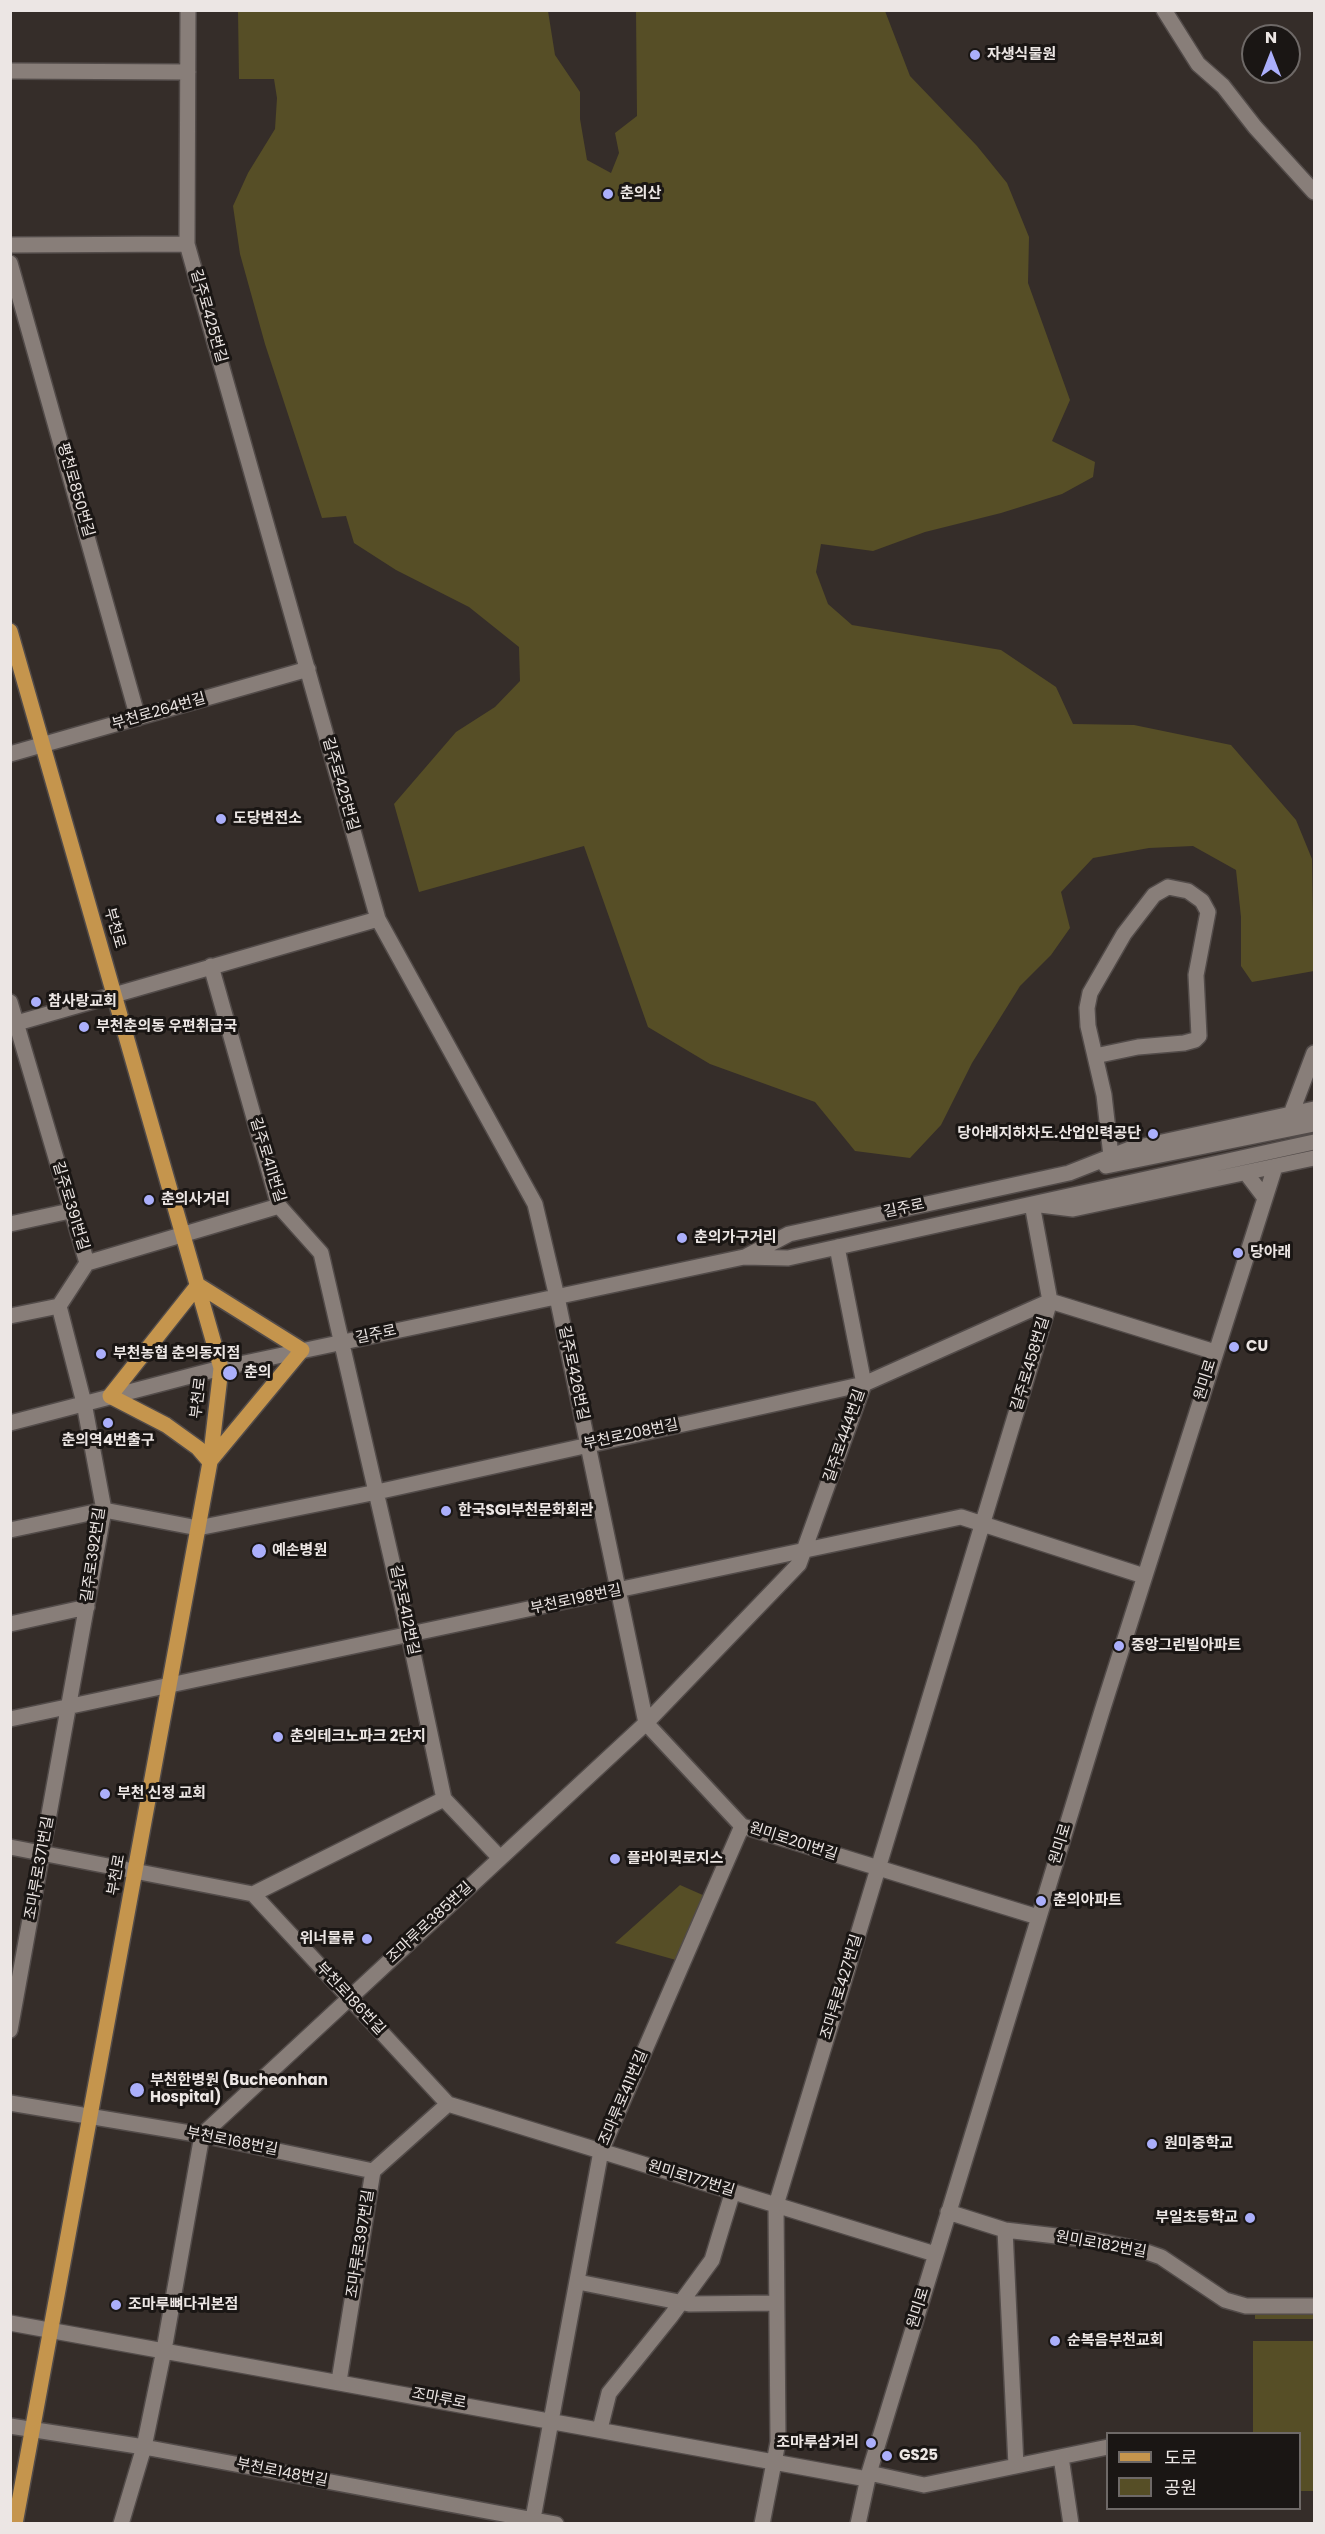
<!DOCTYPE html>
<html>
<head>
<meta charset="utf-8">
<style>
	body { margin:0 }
	#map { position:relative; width:1325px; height:2534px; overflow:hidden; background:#352d29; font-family:Poppins,"Noto Sans KR",sans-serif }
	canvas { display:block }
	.frame { position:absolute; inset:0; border:12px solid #ece6e4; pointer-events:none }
	.legend { position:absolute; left:1106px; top:2432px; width:195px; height:78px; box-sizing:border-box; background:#1a1614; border:2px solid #6e6967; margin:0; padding:8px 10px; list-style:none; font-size:18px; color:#ece6e4 }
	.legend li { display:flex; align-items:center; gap:12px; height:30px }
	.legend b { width:30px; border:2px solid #6e6967 }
	.north { position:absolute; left:1241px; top:24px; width:60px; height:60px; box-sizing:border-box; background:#1a1614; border:2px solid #6e6967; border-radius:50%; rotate:0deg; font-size:16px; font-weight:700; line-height:24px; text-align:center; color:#ece6e4 }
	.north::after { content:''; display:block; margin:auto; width:21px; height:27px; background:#abaffb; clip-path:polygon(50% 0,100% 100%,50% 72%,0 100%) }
</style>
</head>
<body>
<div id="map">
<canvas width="1325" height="2534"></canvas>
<div class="frame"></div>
<ul class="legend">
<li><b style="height:8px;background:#c5954d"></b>도로</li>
<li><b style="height:16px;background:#564e26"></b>공원</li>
</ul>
<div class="north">N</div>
</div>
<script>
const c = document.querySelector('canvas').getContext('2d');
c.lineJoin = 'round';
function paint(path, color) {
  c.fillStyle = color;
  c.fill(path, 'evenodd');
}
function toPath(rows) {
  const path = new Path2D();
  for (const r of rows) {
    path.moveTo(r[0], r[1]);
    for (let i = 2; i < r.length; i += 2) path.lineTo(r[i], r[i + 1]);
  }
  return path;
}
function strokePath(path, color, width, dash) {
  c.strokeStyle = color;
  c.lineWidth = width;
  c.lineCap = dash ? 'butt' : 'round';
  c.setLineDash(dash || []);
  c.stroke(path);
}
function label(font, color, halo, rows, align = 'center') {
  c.font = font + ' Poppins,"Noto Sans KR",sans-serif';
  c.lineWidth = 6;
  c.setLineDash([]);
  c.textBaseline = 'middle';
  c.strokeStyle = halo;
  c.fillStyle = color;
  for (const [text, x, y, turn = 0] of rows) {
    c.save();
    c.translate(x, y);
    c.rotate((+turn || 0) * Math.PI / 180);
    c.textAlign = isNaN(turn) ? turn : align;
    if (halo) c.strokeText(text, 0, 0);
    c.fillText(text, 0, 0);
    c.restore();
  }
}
paint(toPath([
	[238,11,548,11,555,55,580,92,580,119,587,160,611,173,619,153,615,133,637,116,636,11,885,11,910,76,977,146,1007,183,1029,237,1028,283,1070,400,1052,441,1095,462,1093,477,1062,494,1001,513,925,532,873,551,821,544,816,572,828,604,852,625,1001,650,1056,687,1073,724,1134,725,1231,745,1296,820,1312,859,1314,971,1252,982,1241,966,1241,917,1236,870,1193,846,1149,848,1093,858,1061,892,1070,928,1051,955,1020,986,972,1063,941,1125,910,1158,855,1151,815,1102,710,1064,648,1027,584,846,419,892,394,804,456,732,495,707,520,681,519,647,469,607,396,570,354,543,346,516,322,518,265,344,240,254,233,206,248,173,275,129,277,98,274,79,239,79],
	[680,1885,705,1896,676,1960,615,1943],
	[1314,2311,1314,2319,1255,2319,1255,2312],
	[1253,2341,1314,2341,1314,2491,1300,2491,1300,2434,1253,2433]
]), '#564e26');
const minor = toPath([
	[188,10,187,244,378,919,535,1204,557,1297,646,1723,742,1826,1038,1917],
	[1164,10,1198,64,1223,86,1255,127,1314,192],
	[10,71,188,72],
	[10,245,187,244],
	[10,263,138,718],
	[10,754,308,669],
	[211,966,279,1206,321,1253,409,1635,444,1799,500,1858],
	[10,1002,87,1263],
	[10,1025,378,919],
	[1095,1056,1138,1047,1184,1043,1195,1040,1199,1036,1196,975,1208,912,1202,901,1188,891,1168,887,1154,895,1124,934,1090,993,1087,1008,1088,1026,1104,1095,1111,1156],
	[1291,1114,1314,1053],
	[1106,1166,1314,1124],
	[1246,1173,1265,1198],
	[10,1224,70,1211],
	[747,1256,789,1234,1069,1173,1130,1149,1314,1109],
	[87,1263,279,1206],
	[10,1316,59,1306],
	[10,1423,221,1368,744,1257,788,1258,1032,1204,1073,1209,1314,1158],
	[10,1530,104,1510,198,1528,377,1492,864,1384,1050,1301,1215,1352],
	[10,1624,87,1607],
	[10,1719,961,1517,1144,1576],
	[10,1847,253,1894,448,2104],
	[253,1894,444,1799],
	[10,2030,104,1510,84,1403,59,1306,87,1263],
	[10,2103,202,2135,373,2171],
	[448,2104,935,2254],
	[948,2212,1005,2230,1099,2241,1138,2249,1161,2257,1225,2300,1246,2306,1314,2306],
	[1005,2230,1016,2466],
	[578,2282,689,2304,776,2303],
	[10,2323,867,2479],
	[339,2381,373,2171,448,2104],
	[10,2426,144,2447,556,2524],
	[600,2429,609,2393,671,2316,712,2260,733,2191],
	[1061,2457,1071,2524],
	[869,2473,924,2485,1108,2447],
	[121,2524,144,2447,164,2350,202,2135,646,1723,799,1564,864,1384,837,1247],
	[532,2524,601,2151,742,1826],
	[762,2524,778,2442,776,2205,1050,1301,1032,1204,1314,1142],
	[858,2524,869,2473,1102,1711,1275,1167]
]);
const major = toPath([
	[10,631,221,1368,210,1462,198,1528,15,2524],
	[198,1285,302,1350,210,1461],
	[198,1285,110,1396,166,1425,198,1448,210,1462]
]);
strokePath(minor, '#524b49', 18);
strokePath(major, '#524b49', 18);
strokePath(minor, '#887e79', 15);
strokePath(major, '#c5954d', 15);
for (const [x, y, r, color] of [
	[975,55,6,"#abaffb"],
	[608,194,6,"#abaffb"],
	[221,819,6,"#abaffb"],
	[36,1002,6,"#abaffb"],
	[84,1027,6,"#abaffb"],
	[1153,1134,6,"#abaffb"],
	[149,1200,6,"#abaffb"],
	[682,1238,6,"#abaffb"],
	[1238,1253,6,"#abaffb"],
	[1234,1347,6,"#abaffb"],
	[101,1354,6,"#abaffb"],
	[230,1373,8,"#abaffb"],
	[108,1423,6,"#abaffb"],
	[446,1511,6,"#abaffb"],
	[259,1551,8,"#abaffb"],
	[1119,1646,6,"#abaffb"],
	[278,1737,6,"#abaffb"],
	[105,1794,6,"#abaffb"],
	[615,1859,6,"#abaffb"],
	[1041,1901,6,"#abaffb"],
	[367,1939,6,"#abaffb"],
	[137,2090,8,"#abaffb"],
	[1152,2144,6,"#abaffb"],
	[1250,2218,6,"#abaffb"],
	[116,2305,6,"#abaffb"],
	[1055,2341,6,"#abaffb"],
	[871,2443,6,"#abaffb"],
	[887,2456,6,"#abaffb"]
]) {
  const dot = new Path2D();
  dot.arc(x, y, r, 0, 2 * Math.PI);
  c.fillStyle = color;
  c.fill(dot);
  strokePath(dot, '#1a1614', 2);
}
label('bold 15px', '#ece6e4', '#1a1614', [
	["자생식물원",987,55],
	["춘의산",620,194],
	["도당변전소",233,819],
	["참사랑교회",48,1002],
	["부천춘의동 우편취급국",96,1027],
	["당아래지하차도.산업인력공단",1141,1134,"right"],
	["춘의사거리",161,1200],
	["춘의가구거리",694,1238],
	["당아래",1250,1253],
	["CU",1246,1347],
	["부천농협 춘의동지점",113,1354],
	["춘의",244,1373],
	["춘의역4번출구",108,1441,"center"],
	["한국SGI부천문화회관",458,1511],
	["예손병원",272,1551],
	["중앙그린빌아파트",1131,1646],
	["춘의테크노파크 2단지",290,1737],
	["부천 신정 교회",117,1794],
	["플라이퀵로지스",627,1859],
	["춘의아파트",1053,1901],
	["위너물류",355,1939,"right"],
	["부천한병원 (Bucheonhan",150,2081],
	["Hospital)",150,2098],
	["원미중학교",1164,2144],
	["부일초등학교",1238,2218,"right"],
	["조마루뼈다귀본점",128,2305],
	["순복음부천교회",1067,2341],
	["조마루삼거리",859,2443,"right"],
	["GS25",899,2456]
], 'left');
label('15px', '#ece6e4', '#1a1614', [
	["길주로425번길",208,316,74],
	["평천로850번길",75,490,74],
	["부천로264번길",159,712,-16],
	["길주로425번길",340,784,74],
	["부천로",114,928,74],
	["길주로411번길",267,1160,73],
	["길주로391번길",70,1206,73],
	["길주로",904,1209,-12],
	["길주로",376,1335,-12],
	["길주로458번길",1031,1364,-73],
	["길주로426번길",573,1373,78],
	["원미로",1206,1380,-73],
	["부천로",199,1398,-83],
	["부천로208번길",631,1435,-12],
	["길주로444번길",845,1436,-71],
	["길주로392번길",94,1555,-82],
	["부천로198번길",576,1600,-12],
	["길주로412번길",404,1610,78],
	["원미로201번길",793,1842,18],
	["원미로",1061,1844,-73],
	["조마루로371번길",40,1868,-80],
	["부천로",117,1875,-80],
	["조마루로385번길",430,1923,-43],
	["조마루로427번길",842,1987,-73],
	["부천로186번길",350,1999,47],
	["조마루로411번길",624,2098,-67],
	["부천로168번길",232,2142,11],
	["원미로177번길",691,2179,17],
	["조마루로397번길",361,2244,-81],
	["원미로182번길",1101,2245,10],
	["원미로",919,2308,-73],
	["조마루로",439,2399,11],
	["부천로148번길",282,2473,11]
]);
</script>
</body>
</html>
